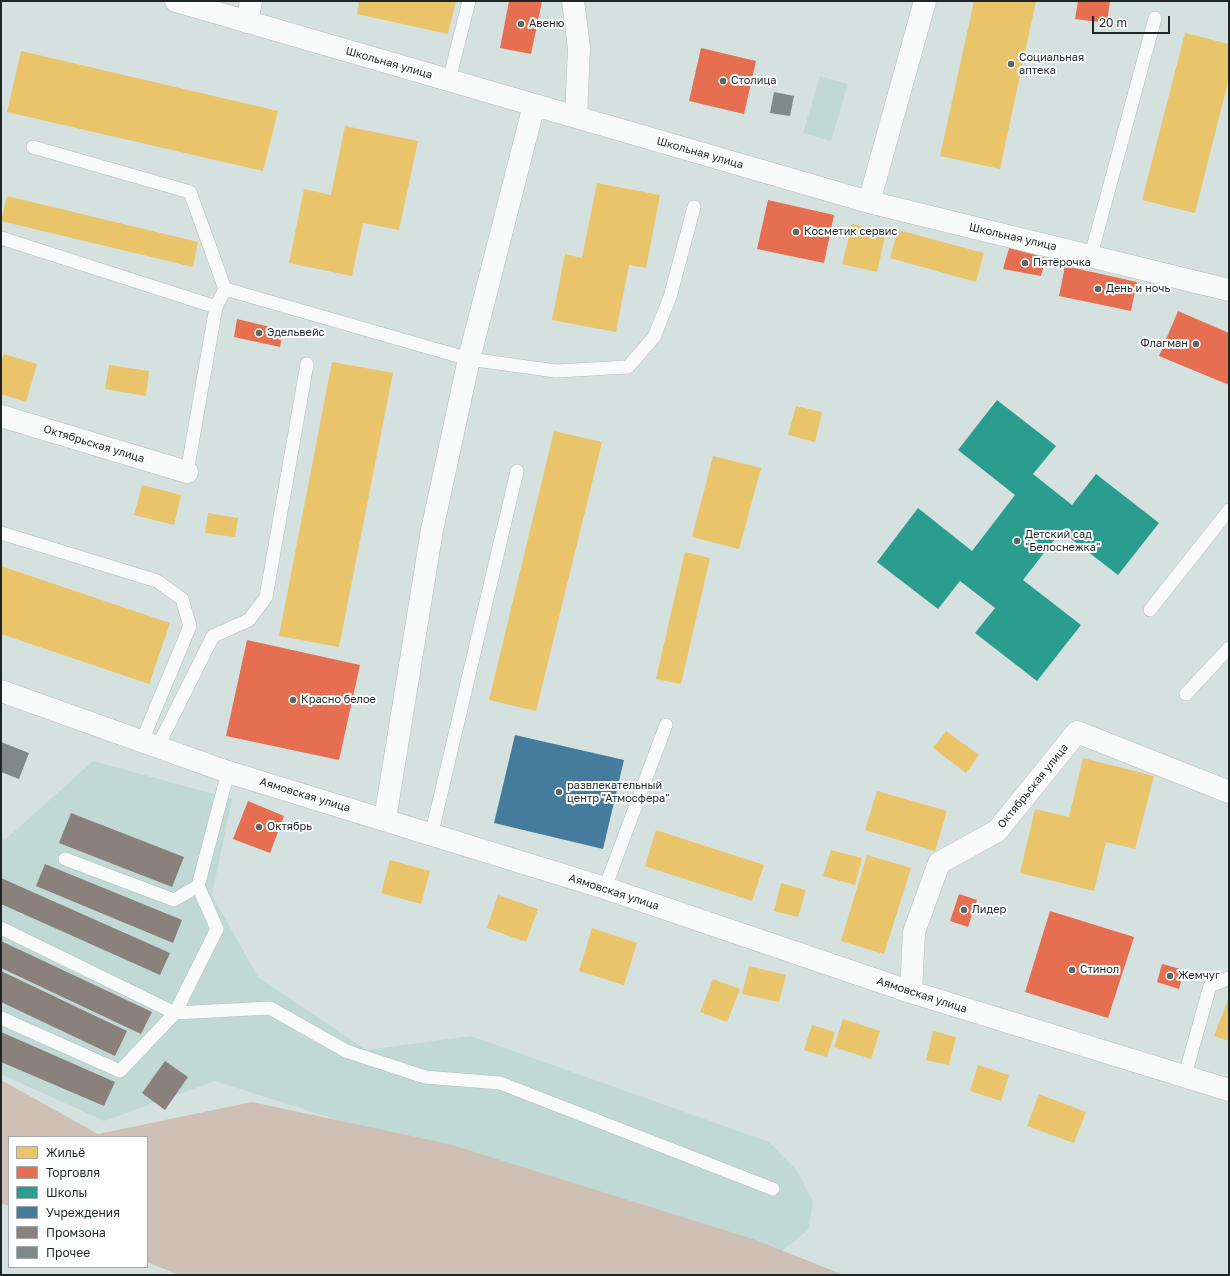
<!DOCTYPE html>
<html>
<head>
<meta charset="utf-8">
<style>
	body { margin:0 }
	#map { position:relative; width:1230px; height:1276px; overflow:hidden; background:#d4e1df; font-family:"Golos Text",sans-serif }
	canvas { display:block }
	.frame { position:absolute; inset:0; border:2px solid #1d2625; pointer-events:none }
	.legend { position:absolute; left:8px; top:1136px; width:140px; height:132px; box-sizing:border-box; background:#fff; border:1px solid #a5a8a8; margin:0; padding:5px 7px; list-style:none; font-size:12px; color:#1d2625 }
	.legend li { display:flex; align-items:center; gap:8px; height:20px }
	.legend b { width:20px; border:1px solid #a5a8a8 }
	.scale { position:absolute; left:1092px; top:16px; width:78px; height:18px; box-sizing:border-box; border:2px solid #1d2625; border-top:0; padding-left:5px; font-size:12px; line-height:14px; white-space:nowrap; color:#1d2625; -webkit-text-stroke:3px #fff; paint-order:stroke }
</style>
</head>
<body>
<div id="map">
<canvas width="1230" height="1276"></canvas>
<div class="frame"></div>
<ul class="legend">
<li><b style="height:11px;background:#e9c46a"></b>Жильё</li>
<li><b style="height:11px;background:#e76f51"></b>Торговля</li>
<li><b style="height:11px;background:#2a9d8f"></b>Школы</li>
<li><b style="height:11px;background:#457b9d"></b>Учреждения</li>
<li><b style="height:11px;background:#8a817c"></b>Промзона</li>
<li><b style="height:11px;background:#7f8988"></b>Прочее</li>
</ul>
<div class="scale">20 m</div>
</div>
<script>
const c = document.querySelector('canvas').getContext('2d');
c.lineJoin = 'round';
function paint(path, color) {
  c.fillStyle = color;
  c.fill(path, 'evenodd');
}
function toPath(rows) {
  const path = new Path2D();
  for (const r of rows) {
    path.moveTo(r[0], r[1]);
    for (let i = 2; i < r.length; i += 2) path.lineTo(r[i], r[i + 1]);
  }
  return path;
}
function strokePath(path, color, width, dash) {
  c.strokeStyle = color;
  c.lineWidth = width;
  c.lineCap = dash ? 'butt' : 'round';
  c.setLineDash(dash || []);
  c.stroke(path);
}
function label(font, color, halo, rows, align = 'center') {
  c.font = font + ' "Golos Text",sans-serif';
  c.lineWidth = 4;
  c.setLineDash([]);
  c.textBaseline = 'middle';
  c.strokeStyle = halo;
  c.fillStyle = color;
  for (const [text, x, y, turn = 0] of rows) {
    c.save();
    c.translate(x, y);
    c.rotate((+turn || 0) * Math.PI / 180);
    c.textAlign = isNaN(turn) ? turn : align;
    if (halo) c.strokeText(text, 0, 0);
    c.fillText(text, 0, 0);
    c.restore();
  }
}
paint(toPath([
	[820,76,848,84,831,141,803,133],
	[93,761,232,799,212,895,258,977,366,1050,471,1036,769,1142,798,1172,813,1202,808,1230,773,1258,215,1081,104,1121,1,1074,1,838,6,839]
]), '#c0d9d5');
paint(toPath([
	[1,1080,98,1134,252,1102,449,1144,753,1239,844,1275,179,1275,147,1262,147,1137,9,1137,9,1206,1,1203]
]), '#cfc0b6');
paint(toPath([
	[359,1,456,1,448,34,357,14],
	[974,1,1036,1,1000,169,940,156],
	[1185,33,1229,44,1229,78,1195,213,1142,200],
	[21,51,278,111,263,171,7,112],
	[345,126,418,141,399,230,363,223,352,276,289,263,304,189,331,195],
	[597,183,660,195,646,268,629,265,616,332,552,320,565,254,582,258],
	[7,196,198,242,193,267,1,221],
	[852,224,886,232,877,272,842,264],
	[898,230,984,253,976,282,890,258],
	[4,354,37,364,26,402,1,394,1,363],
	[332,362,393,373,339,647,279,636],
	[109,365,149,371,146,396,105,389],
	[796,406,822,412,815,442,788,435],
	[554,431,602,442,536,711,489,700],
	[713,456,761,468,739,549,692,537],
	[142,485,181,495,174,525,134,515],
	[208,513,238,518,235,537,205,533],
	[685,552,710,558,681,684,656,679],
	[1,566,170,623,149,684,1,634],
	[946,731,979,755,966,773,933,748],
	[1083,758,1154,776,1135,849,1106,842,1094,891,1020,873,1035,809,1069,817],
	[877,791,947,811,935,851,865,830],
	[656,830,764,865,752,901,645,866],
	[831,850,862,858,855,885,823,876],
	[867,855,911,868,884,954,841,941],
	[390,860,430,871,421,904,381,893],
	[781,883,806,890,798,917,774,911],
	[498,895,538,909,526,942,487,928],
	[592,928,637,943,624,985,579,971],
	[749,966,786,975,779,1002,742,994],
	[713,979,740,989,727,1022,700,1012],
	[1229,997,1229,1041,1214,1036],
	[843,1019,880,1031,871,1059,834,1047],
	[812,1025,835,1032,827,1057,804,1050],
	[933,1031,956,1037,949,1065,926,1060],
	[978,1065,1009,1075,1001,1101,970,1091],
	[1039,1094,1086,1112,1074,1143,1027,1126]
]), '#e9c46a');
paint(toPath([
	[509,1,542,1,531,54,500,48],
	[1078,1,1110,1,1107,23,1075,19],
	[701,48,756,61,744,114,689,101],
	[768,200,834,215,824,263,757,249],
	[1009,248,1046,258,1041,276,1003,269],
	[1065,266,1137,282,1131,311,1059,296],
	[1178,311,1229,333,1229,385,1159,356],
	[237,319,283,330,280,347,234,337],
	[247,640,360,665,339,760,226,736],
	[248,801,284,816,270,853,233,839],
	[959,894,977,900,968,927,950,921],
	[1050,911,1134,937,1108,1018,1025,992],
	[1162,964,1184,970,1179,989,1157,982]
]), '#e76f51');
paint(toPath([
	[997,400,1056,446,1033,474,1072,505,1096,474,1159,523,1118,575,1061,531,1023,580,1081,625,1037,681,975,633,995,608,960,581,938,609,877,562,918,508,972,551,1015,495,958,450]
]), '#2a9d8f');
paint(toPath([
	[515,735,624,760,603,849,494,823]
]), '#457b9d');
paint(toPath([
	[71,813,184,857,172,887,59,843],
	[45,864,182,920,173,943,36,886],
	[1,878,170,953,160,975,1,904],
	[1,941,152,1012,141,1034,1,968],
	[1,971,127,1031,115,1056,1,1002],
	[1,1032,115,1082,104,1106,1,1062],
	[165,1061,188,1077,165,1110,142,1093]
]), '#8a817c');
paint(toPath([
	[774,92,794,96,790,116,770,113],
	[1,742,29,753,19,779,1,772]
]), '#7f8988');
const service = toPath([
	[449,80,469,1],
	[33,147,190,192,225,289,469,359,556,371,628,367,654,337,670,297,694,207],
	[1,238,216,307],
	[1091,255,1155,18],
	[187,472,216,307,225,289],
	[1,533,157,581,182,599,190,626,142,741],
	[1150,610,1229,510],
	[1186,694,1229,648],
	[158,746,213,636,249,620,266,597,307,364],
	[431,836,517,471],
	[65,859,174,900,198,886],
	[605,888,666,725],
	[1,928,175,1013,270,1008,346,1051,425,1077,500,1083,773,1189],
	[1,1018,120,1071,175,1013,217,929,198,886,228,772],
	[1185,1075,1210,986,1229,978]
]);
const minor = toPath([
	[176,1,869,202,1229,290],
	[573,1,579,48,576,117],
	[247,22,251,1],
	[869,202,925,1],
	[1,416,187,472],
	[1,691,228,772,605,888,911,992,1229,1090],
	[385,819,432,530,469,359,534,105],
	[911,992,914,932,939,863,997,831,1077,732,1229,792]
]);
strokePath(service, '#b4bebd', 14);
strokePath(minor, '#b4bebd', 23);
strokePath(service, '#f9fafa', 13);
strokePath(minor, '#f9fafa', 22);
for (const [x, y, r, color] of [
	[521,24,4,"#5d6766"],
	[1011,64,4,"#5d6766"],
	[723,81,4,"#5d6766"],
	[796,232,4,"#5d6766"],
	[1025,263,4,"#5d6766"],
	[1098,289,4,"#5d6766"],
	[259,333,4,"#5d6766"],
	[1196,344,4,"#5d6766"],
	[1017,541,4,"#5d6766"],
	[293,700,4,"#5d6766"],
	[559,792,4,"#5d6766"],
	[259,827,4,"#5d6766"],
	[964,910,4,"#5d6766"],
	[1072,970,4,"#5d6766"],
	[1170,976,4,"#5d6766"]
]) {
  const dot = new Path2D();
  dot.arc(x, y, r, 0, 2 * Math.PI);
  c.fillStyle = color;
  c.fill(dot);
  strokePath(dot, '#fff', 1.5);
}
label('11px', '#1d2625', '#fff', [
	["Авеню",529,24],
	["Социальная",1019,58],
	["аптека",1019,71],
	["Столица",731,81],
	["Косметик сервис",804,232],
	["Пятёрочка",1033,263],
	["День и ночь",1106,289],
	["Эдельвейс",267,333],
	["Флагман",1188,344,"right"],
	["Детский сад",1025,535],
	["\"Белоснежка\"",1025,548],
	["Красно белое",301,700],
	["развлекательный",567,786],
	["центр \"Атмосфера\"",567,799],
	["Октябрь",267,827],
	["Лидер",972,910],
	["Стинол",1080,970],
	["Жемчуг",1178,976]
], 'left');
label('11px', '#1d2625', '#fff', [
	["Школьная улица",389,63,16],
	["Школьная улица",700,153,16],
	["Школьная улица",1013,237,13],
	["Октябрьская улица",94,444,17],
	["Октябрьская улица",1033,786,-51],
	["Аямовская улица",305,795,17],
	["Аямовская улица",614,892,18],
	["Аямовская улица",922,995,18]
]);
</script>
</body>
</html>
